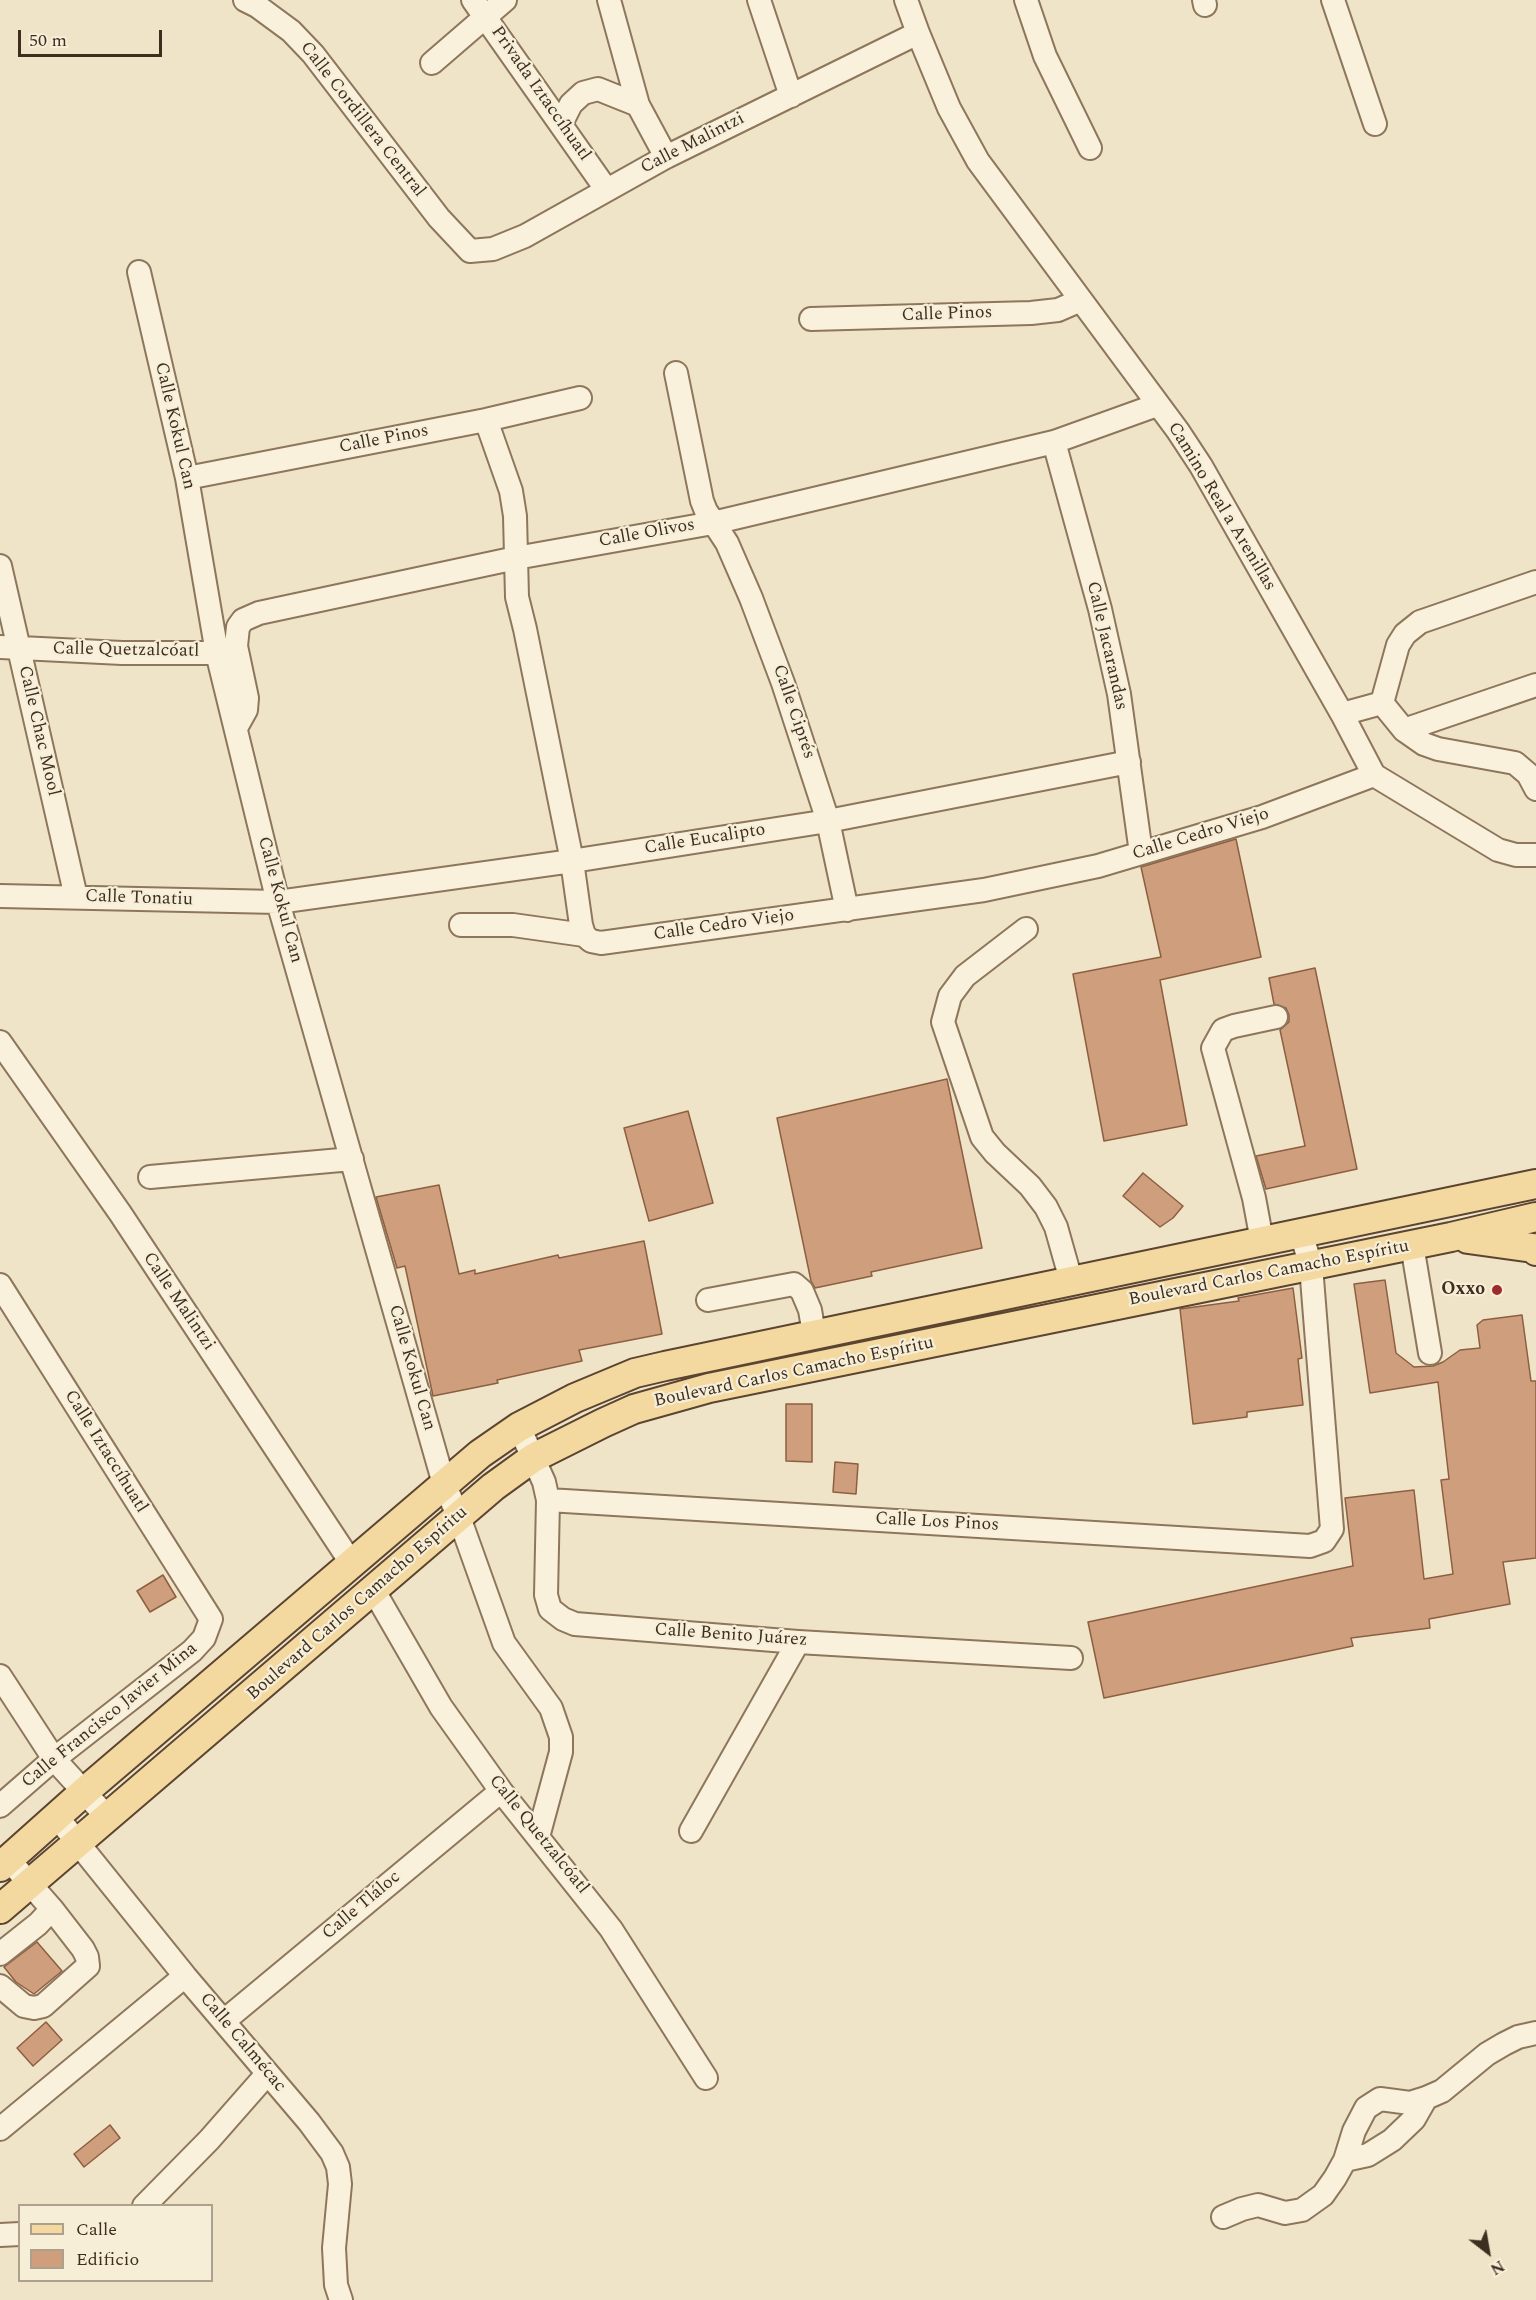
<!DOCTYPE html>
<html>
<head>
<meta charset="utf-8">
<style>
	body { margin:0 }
	#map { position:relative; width:1536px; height:2300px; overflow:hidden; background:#f0e4c8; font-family:Spectral,serif }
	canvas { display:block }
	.legend { position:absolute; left:18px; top:2204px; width:195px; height:78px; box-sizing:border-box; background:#f7eed8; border:2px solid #ada18e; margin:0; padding:8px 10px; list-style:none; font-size:18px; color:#3d2e20 }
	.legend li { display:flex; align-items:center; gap:12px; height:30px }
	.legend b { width:30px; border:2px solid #ada18e }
	.north { position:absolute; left:1458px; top:2222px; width:60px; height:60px; -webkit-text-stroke:4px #f7eed8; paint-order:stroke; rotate:149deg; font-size:16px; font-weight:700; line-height:24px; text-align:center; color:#3d2e20 }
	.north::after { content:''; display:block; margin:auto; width:21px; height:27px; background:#3d2e20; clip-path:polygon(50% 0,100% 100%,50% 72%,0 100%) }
	.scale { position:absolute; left:18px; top:30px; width:144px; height:27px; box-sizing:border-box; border:3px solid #3d2e20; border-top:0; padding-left:8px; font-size:18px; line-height:21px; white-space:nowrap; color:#3d2e20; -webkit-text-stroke:4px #f7eed8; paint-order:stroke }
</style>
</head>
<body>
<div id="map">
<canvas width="1536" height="2300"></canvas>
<ul class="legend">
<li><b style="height:8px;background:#f3d9a0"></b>Calle</li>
<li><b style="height:16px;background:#cf9f7d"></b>Edificio</li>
</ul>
<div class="north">N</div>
<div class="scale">50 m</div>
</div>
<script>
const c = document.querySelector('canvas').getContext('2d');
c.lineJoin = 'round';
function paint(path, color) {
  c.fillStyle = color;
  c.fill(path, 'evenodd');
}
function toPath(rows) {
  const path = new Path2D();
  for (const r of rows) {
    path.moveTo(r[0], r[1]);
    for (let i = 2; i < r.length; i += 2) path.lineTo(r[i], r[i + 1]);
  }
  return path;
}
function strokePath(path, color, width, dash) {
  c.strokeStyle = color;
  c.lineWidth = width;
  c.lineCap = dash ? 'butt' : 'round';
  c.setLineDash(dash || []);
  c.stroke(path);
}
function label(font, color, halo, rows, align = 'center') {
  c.font = font + ' Spectral,serif';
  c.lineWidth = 4.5;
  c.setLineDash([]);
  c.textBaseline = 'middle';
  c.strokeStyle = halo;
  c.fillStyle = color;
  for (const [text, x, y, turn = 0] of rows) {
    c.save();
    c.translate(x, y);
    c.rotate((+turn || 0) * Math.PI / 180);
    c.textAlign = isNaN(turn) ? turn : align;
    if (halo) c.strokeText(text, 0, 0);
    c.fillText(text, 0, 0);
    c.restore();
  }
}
const building = toPath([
	[1236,839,1261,957,1160,980,1187,1125,1104,1141,1073,974,1161,957,1141,867,1236,839],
	[1315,968,1357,1169,1266,1189,1256,1156,1305,1146,1280,1030,1289,1022,1289,1015,1286,1008,1274,1004,1269,978,1315,968],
	[947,1079,982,1248,871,1272,872,1276,815,1288,811,1281,777,1118,947,1079],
	[688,1111,713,1203,649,1221,624,1128,688,1111],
	[1143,1173,1183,1206,1173,1218,1160,1227,1123,1196,1143,1173],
	[439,1185,459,1274,475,1270,475,1274,558,1255,559,1258,644,1241,662,1334,579,1350,582,1361,497,1380,498,1383,433,1396,405,1266,397,1268,376,1197,439,1185],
	[1385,1280,1396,1353,1414,1367,1433,1366,1443,1362,1460,1350,1480,1348,1477,1325,1483,1320,1522,1315,1531,1381,1536,1381,1536,1558,1503,1562,1510,1604,1429,1619,1430,1628,1351,1638,1353,1646,1104,1698,1088,1622,1353,1566,1345,1498,1414,1490,1424,1579,1453,1574,1441,1480,1449,1479,1438,1382,1370,1393,1354,1284,1385,1280],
	[1293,1288,1302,1358,1298,1359,1303,1405,1247,1412,1247,1417,1193,1424,1180,1309,1239,1301,1238,1298,1293,1288],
	[786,1404,812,1404,812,1462,786,1461,786,1404],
	[835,1462,858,1464,856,1494,833,1492,835,1462],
	[163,1575,176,1597,150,1612,137,1591,163,1575],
	[37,1942,62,1971,34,1994,16,1982,4,1967,37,1942],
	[46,2022,62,2040,33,2066,17,2048,46,2022],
	[110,2125,120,2138,84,2167,74,2154,110,2125]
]);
paint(building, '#cf9f7d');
strokePath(building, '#8d5f41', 1.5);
const minor = toPath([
	[245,0,257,6,291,31,313,54,439,218,470,251,493,249,525,236,666,157,918,33],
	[473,0,606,189],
	[609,0,638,105,666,157],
	[759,0,791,96],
	[906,0,918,33,949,108,978,161,1178,431,1201,466,1342,714,1374,775,1498,850,1516,855,1536,855],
	[1026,0,1045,56,1090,148],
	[1204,0,1205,5],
	[1333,0,1375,124],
	[432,63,505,0],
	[561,124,571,104,583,93,598,89,638,105],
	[139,272,187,478,217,653,278,902,444,1484,459,1517,504,1643,551,1708,561,1737,561,1752,538,1837],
	[811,319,1031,313,1058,310,1081,300],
	[676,373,702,501,706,511,727,543,751,598,783,683,828,821,847,910],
	[486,420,511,491,515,516,517,597,525,629,572,861,581,925,584,935,591,941,601,943,984,890,1098,866,1262,817,1374,775],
	[1054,442,1100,609,1119,694,1141,853],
	[187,478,486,420,580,398],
	[0,566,76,897],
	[0,647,122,653,217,653],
	[1382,703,1398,645,1405,634,1420,622,1536,582],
	[1342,714,1382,703,1404,730,1536,685],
	[236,728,246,710,247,698,236,646,238,627,243,620,259,613,516,558,713,523,1054,442,1157,405],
	[1404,730,1424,744,1438,749,1515,763,1528,774,1536,789],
	[0,896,278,902,572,861,828,821,1129,762],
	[461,925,513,925,584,935],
	[1026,929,965,976,950,996,943,1022,982,1137,995,1153,1030,1186,1046,1207,1056,1227,1071,1280],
	[0,1042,120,1213,352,1564],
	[150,1177,352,1159],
	[1262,1241,1254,1198,1213,1048,1223,1030,1234,1026,1276,1017],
	[1412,1245,1430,1353],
	[0,1285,211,1619,204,1638,192,1651,54,1759,0,1806],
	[708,1300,794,1284,802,1291,810,1310,814,1334],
	[519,1427,544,1482,548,1500,546,1595,550,1609,563,1619,575,1624,798,1642,1071,1658],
	[548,1500,1310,1546,1324,1541,1332,1529,1311,1266,1301,1233],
	[374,1591,441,1707,501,1791,611,1929,706,2078],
	[0,1676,54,1759,108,1818],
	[57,1817,185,1976,309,2122,332,2153,338,2167,340,2184,334,2248,336,2285,341,2300],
	[691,1831,798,1642],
	[0,1954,38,1924,52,1909,9,1860],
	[0,1986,24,2006,34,2008,43,2006,88,1966,87,1957,83,1949,52,1909],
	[224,2021,501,1791],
	[0,2129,185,1976],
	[1345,2160,1368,2155,1392,2140,1414,2119,1426,2098],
	[144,2206,209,2140,267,2074],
	[1223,2217,1242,2209,1258,2205,1285,2213,1302,2210,1323,2195,1335,2178,1345,2160,1354,2131,1366,2108,1380,2099,1410,2103,1426,2098,1442,2091,1487,2054,1504,2044,1518,2037,1536,2033],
	[0,2235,20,2234]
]);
const major = toPath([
	[1468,1239,1533,1248,1536,1251],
	[0,1867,84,1792,480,1454,519,1427,575,1398,635,1373,665,1366,1536,1184],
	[0,1909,493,1487,533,1458,603,1423,634,1409,709,1388,1451,1237,1536,1217]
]);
strokePath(minor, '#8d765c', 26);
strokePath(major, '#5b4430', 32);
strokePath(minor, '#faf1dc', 22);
strokePath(major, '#f3d9a0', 28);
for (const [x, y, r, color] of [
	[1497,1290,6,"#9e2a2b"]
]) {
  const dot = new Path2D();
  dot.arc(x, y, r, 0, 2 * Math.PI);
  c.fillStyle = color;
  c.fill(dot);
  strokePath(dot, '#f7eed8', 2);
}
label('18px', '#3d2e20', '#f7eed8', [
	["Privada Iztaccíhuatl",540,94,55],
	["Calle Cordillera Central",362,120,52],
	["Calle Malintzi",693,144,-27],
	["Calle Pinos",947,315,-2],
	["Calle Kokul Can",174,426,77],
	["Calle Pinos",384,440,-11],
	["Camino Real a Arenillas",1221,507,59],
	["Calle Olivos",647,534,-10],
	["Calle Jacarandas",1106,646,77],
	["Calle Quetzalcóatl",126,651,1],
	["Calle Ciprés",793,712,71],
	["Calle Chac Mool",38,731,77],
	["Calle Cedro Viejo",1201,835,-17],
	["Calle Eucalipto",705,840,-9],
	["Calle Tonatiu",139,899,2],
	["Calle Kokul Can",279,900,75],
	["Calle Cedro Viejo",724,926,-8],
	["Boulevard Carlos Camacho Espíritu",1269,1274,-11],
	["Calle Malintzi",178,1302,56],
	["Calle Kokul Can",411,1368,74],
	["Boulevard Carlos Camacho Espíritu",794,1373,-12],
	["Calle Iztaccíhuatl",105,1452,58],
	["Calle Los Pinos",937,1523,3],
	["Boulevard Carlos Camacho Espíritu",358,1604,-41],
	["Calle Benito Juárez",731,1636,4],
	["Calle Francisco Javier Mina",110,1716,-39],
	["Calle Quetzalcóatl",538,1835,51],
	["Calle Tláloc",362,1906,-40],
	["Calle Calmécac",242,2043,50]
]);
label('bold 18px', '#3d2e20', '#f7eed8', [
	["Oxxo",1485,1290]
], 'right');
</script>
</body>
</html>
